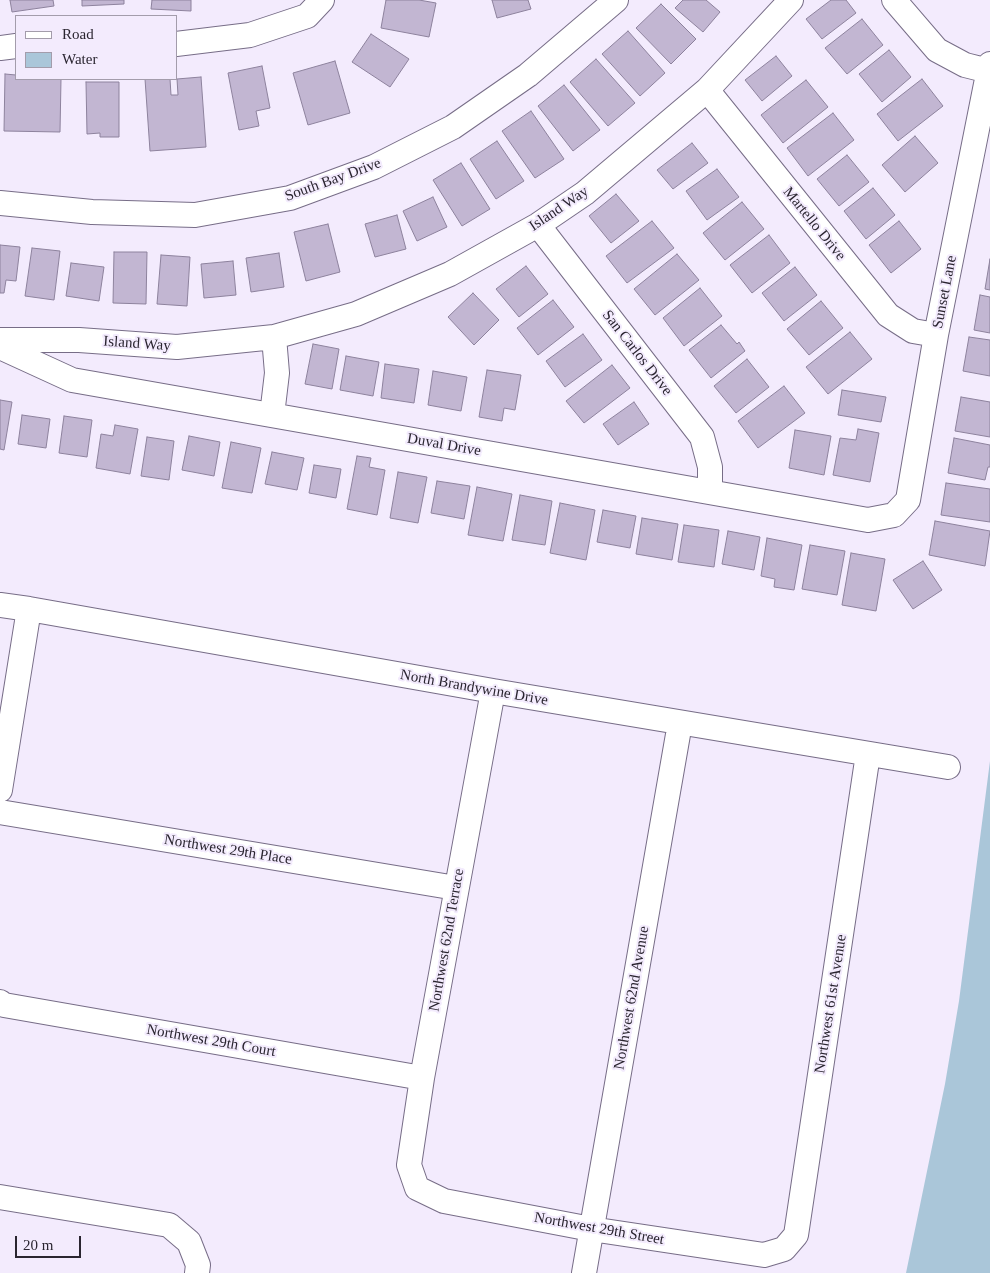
<!DOCTYPE html>
<html>
<head>
<meta charset="utf-8">
<style>
	body { margin:0 }
	#map { position:relative; width:990px; height:1273px; overflow:hidden; background:#f3ebfd; font-family:Georgia,serif }
	canvas { display:block }
	.legend { position:absolute; left:15px; top:15px; width:162px; height:65px; box-sizing:border-box; background:#f3ebfd; border:1px solid #a39cab; margin:0; padding:6px 9px; list-style:none; font-size:15px; color:#2a2530 }
	.legend li { display:flex; align-items:center; gap:10px; height:25px }
	.legend b { width:25px; border:1px solid #a39cab }
	.scale { position:absolute; left:15px; top:1236px; width:66px; height:22px; box-sizing:border-box; border:2px solid #2a2530; border-top:0; padding-left:6px; font-size:15px; line-height:18px; white-space:nowrap; color:#2a2530; -webkit-text-stroke:4px #f3ebfd; paint-order:stroke }
</style>
</head>
<body>
<div id="map">
<canvas width="990" height="1273"></canvas>
<ul class="legend">
<li><b style="height:6px;background:#fff"></b>Road</li>
<li><b style="height:14px;background:#aac6d9"></b>Water</li>
</ul>
<div class="scale">20 m</div>
</div>
<script>
const c = document.querySelector('canvas').getContext('2d');
c.lineJoin = 'round';
function paint(path, color) {
  c.fillStyle = color;
  c.fill(path, 'evenodd');
}
function toPath(rows) {
  const path = new Path2D();
  for (const r of rows) {
    path.moveTo(r[0], r[1]);
    for (let i = 2; i < r.length; i += 2) path.lineTo(r[i], r[i + 1]);
  }
  return path;
}
function strokePath(path, color, width, dash) {
  c.strokeStyle = color;
  c.lineWidth = width;
  c.lineCap = dash ? 'butt' : 'round';
  c.setLineDash(dash || []);
  c.stroke(path);
}
function label(font, color, halo, rows, align = 'center') {
  c.font = font + ' Georgia,serif';
  c.lineWidth = 4;
  c.setLineDash([]);
  c.textBaseline = 'middle';
  c.strokeStyle = halo;
  c.fillStyle = color;
  for (const [text, x, y, turn = 0] of rows) {
    c.save();
    c.translate(x, y);
    c.rotate((+turn || 0) * Math.PI / 180);
    c.textAlign = isNaN(turn) ? turn : align;
    if (halo) c.strokeText(text, 0, 0);
    c.fillText(text, 0, 0);
    c.restore();
  }
}
paint(toPath([
	[990,761,990,1273,906,1273,945,1084,959,1001]
]), '#aac6d9');
const building = toPath([
	[10,0,53,0,54,6,12,12,10,0],
	[82,0,124,0,124,4,82,6,82,0],
	[152,0,191,0,191,11,151,9,152,0],
	[386,0,419,0,436,3,429,37,381,28,386,0],
	[492,0,528,0,531,9,497,18,492,0],
	[683,0,706,0,720,12,703,32,675,8,683,0],
	[831,0,846,0,856,13,822,39,806,19,831,0],
	[661,4,696,39,671,64,636,28,661,4],
	[862,19,883,45,847,74,825,48,862,19],
	[628,31,665,73,640,96,602,54,628,31],
	[371,34,409,59,390,87,352,62,371,34],
	[889,50,911,77,882,102,859,74,889,50],
	[776,56,792,76,762,101,745,80,776,56],
	[596,59,635,103,608,126,570,82,596,59],
	[335,61,350,113,308,125,293,73,335,61],
	[262,66,270,108,256,111,259,126,239,130,228,73,262,66],
	[5,74,16,75,16,79,61,79,60,132,4,131,5,74],
	[201,77,206,147,150,151,145,79,170,79,171,95,178,95,177,79,201,77],
	[922,79,943,106,898,141,877,114,922,79],
	[806,80,828,107,783,143,761,115,806,80],
	[86,82,119,82,119,137,100,137,100,133,87,134,86,82],
	[564,85,600,130,573,151,538,106,564,85],
	[531,111,564,159,535,178,502,131,531,111],
	[833,113,854,140,808,176,787,148,833,113],
	[915,136,938,163,905,192,882,165,915,136],
	[497,141,524,181,496,199,470,159,497,141],
	[692,143,708,163,673,189,657,170,692,143],
	[847,155,869,182,839,206,817,179,847,155],
	[461,163,490,209,462,226,433,180,461,163],
	[717,169,739,197,707,220,686,191,717,169],
	[873,188,895,215,866,239,844,211,873,188],
	[616,194,639,221,611,243,589,216,616,194],
	[433,197,447,227,417,241,403,211,433,197],
	[742,202,764,229,725,260,703,233,742,202],
	[397,215,406,249,375,257,365,224,397,215],
	[652,221,674,248,627,283,606,256,652,221],
	[899,221,921,249,891,273,869,245,899,221],
	[328,224,340,272,306,281,294,232,328,224],
	[769,235,790,263,752,293,730,265,769,235],
	[0,245,20,247,16,281,6,280,4,293,0,293,0,245],
	[32,248,60,251,54,300,25,296,32,248],
	[114,252,147,252,146,304,113,303,114,252],
	[279,253,284,287,251,292,246,258,279,253],
	[677,254,699,280,655,315,634,289,677,254],
	[161,255,190,257,187,306,157,304,161,255],
	[990,259,990,290,985,289,990,259],
	[233,261,236,295,204,298,201,264,233,261],
	[71,263,104,267,99,301,66,296,71,263],
	[526,266,548,294,519,317,496,289,526,266],
	[795,267,817,295,784,321,762,293,795,267],
	[700,288,722,316,684,346,663,318,700,288],
	[473,293,499,320,474,345,448,317,473,293],
	[980,295,990,297,990,333,974,330,980,295],
	[553,300,574,327,538,355,517,328,553,300],
	[821,301,843,328,809,355,787,329,821,301],
	[721,325,737,344,739,342,745,351,711,378,689,350,721,325],
	[850,332,872,359,828,394,806,367,850,332],
	[583,334,602,360,565,387,546,361,583,334],
	[969,337,990,340,990,376,963,371,969,337],
	[313,344,339,349,332,389,305,384,313,344],
	[346,356,379,362,373,396,340,390,346,356],
	[747,359,769,387,736,413,714,386,747,359],
	[385,364,419,369,414,403,381,398,385,364],
	[612,365,630,388,584,423,566,401,612,365],
	[487,370,521,375,515,410,504,408,502,421,479,417,487,370],
	[433,371,467,377,461,411,428,405,433,371],
	[784,386,805,413,758,448,738,421,784,386],
	[842,390,886,397,881,422,838,415,842,390],
	[961,397,990,402,990,437,955,431,961,397],
	[0,400,12,402,4,450,0,449,0,400],
	[634,402,649,424,618,445,603,424,634,402],
	[22,415,50,419,46,448,18,444,22,415],
	[64,416,92,420,87,457,59,453,64,416],
	[115,425,138,429,130,474,96,468,101,434,113,436,115,425],
	[858,429,879,433,870,482,833,475,840,438,856,440,858,429],
	[795,430,831,436,824,475,789,468,795,430],
	[189,436,220,442,214,476,182,470,189,436],
	[147,437,174,441,169,480,141,476,147,437],
	[954,438,990,445,990,467,988,467,985,480,948,473,954,438],
	[231,442,261,448,252,493,222,488,231,442],
	[272,452,304,458,297,490,265,484,272,452],
	[357,456,371,458,369,467,385,470,377,515,347,509,357,456],
	[314,465,341,469,336,498,309,493,314,465],
	[398,472,427,477,418,523,390,518,398,472],
	[437,481,470,486,464,519,431,513,437,481],
	[946,483,990,489,990,522,941,515,946,483],
	[477,487,512,494,503,541,468,535,477,487],
	[520,495,552,501,545,545,512,540,520,495],
	[560,503,595,510,586,560,550,553,560,503],
	[603,510,636,516,630,548,597,542,603,510],
	[642,518,678,524,672,560,636,554,642,518],
	[935,521,990,531,985,566,929,555,935,521],
	[684,525,719,530,714,567,678,562,684,525],
	[728,531,760,537,754,570,722,564,728,531],
	[767,538,802,545,794,590,774,587,775,579,761,576,767,538],
	[810,545,845,551,837,595,802,589,810,545],
	[851,553,885,559,876,611,842,605,851,553],
	[923,561,942,590,913,609,893,580,923,561]
]);
paint(building, '#c2b6d2');
strokePath(building, '#8d829d', 1);
const minor = toPath([
	[894,0,937,50,965,65,989,71],
	[176,44,250,35,307,16,322,0],
	[0,48,16,46],
	[707,90,888,315,913,331,936,335],
	[0,203,92,212,195,215,290,198,374,167,453,127,528,75,616,0],
	[538,225,702,437,710,467,710,491],
	[0,340,79,340,177,347,274,337,356,314,450,274,538,225,585,193,707,90,791,0],
	[0,347,72,380,868,520,894,515,908,500,936,335,990,64],
	[272,415,277,373,274,337],
	[0,605,29,609,493,691,948,767],
	[493,691,422,1078,409,1165,417,1188,444,1201,591,1229,764,1255,784,1249,796,1235,868,754],
	[0,790,29,609],
	[0,812,456,888],
	[0,1002,4,1005,422,1078],
	[0,1197,169,1225,189,1242,198,1265,197,1273],
	[584,1273,680,723]
]);
strokePath(minor, '#776d87', 26);
strokePath(minor, '#fff', 24);
label('15px', '#2a2530', '#f3ebfd', [
	["South Bay Drive",333,180,-20],
	["Island Way",559,209,-34],
	["Martello Drive",814,224,51],
	["Sunset Lane",945,292,-79],
	["Island Way",137,344,4],
	["San Carlos Drive",637,353,52],
	["Duval Drive",444,445,10],
	["North Brandywine Drive",474,688,10],
	["Northwest 29th Place",228,850,9],
	["Northwest 62nd Terrace",447,940,-80],
	["Northwest 62nd Avenue",632,998,-80],
	["Northwest 61st Avenue",831,1004,-81],
	["Northwest 29th Court",211,1041,10],
	["Northwest 29th Street",599,1229,10]
]);
</script>
</body>
</html>
